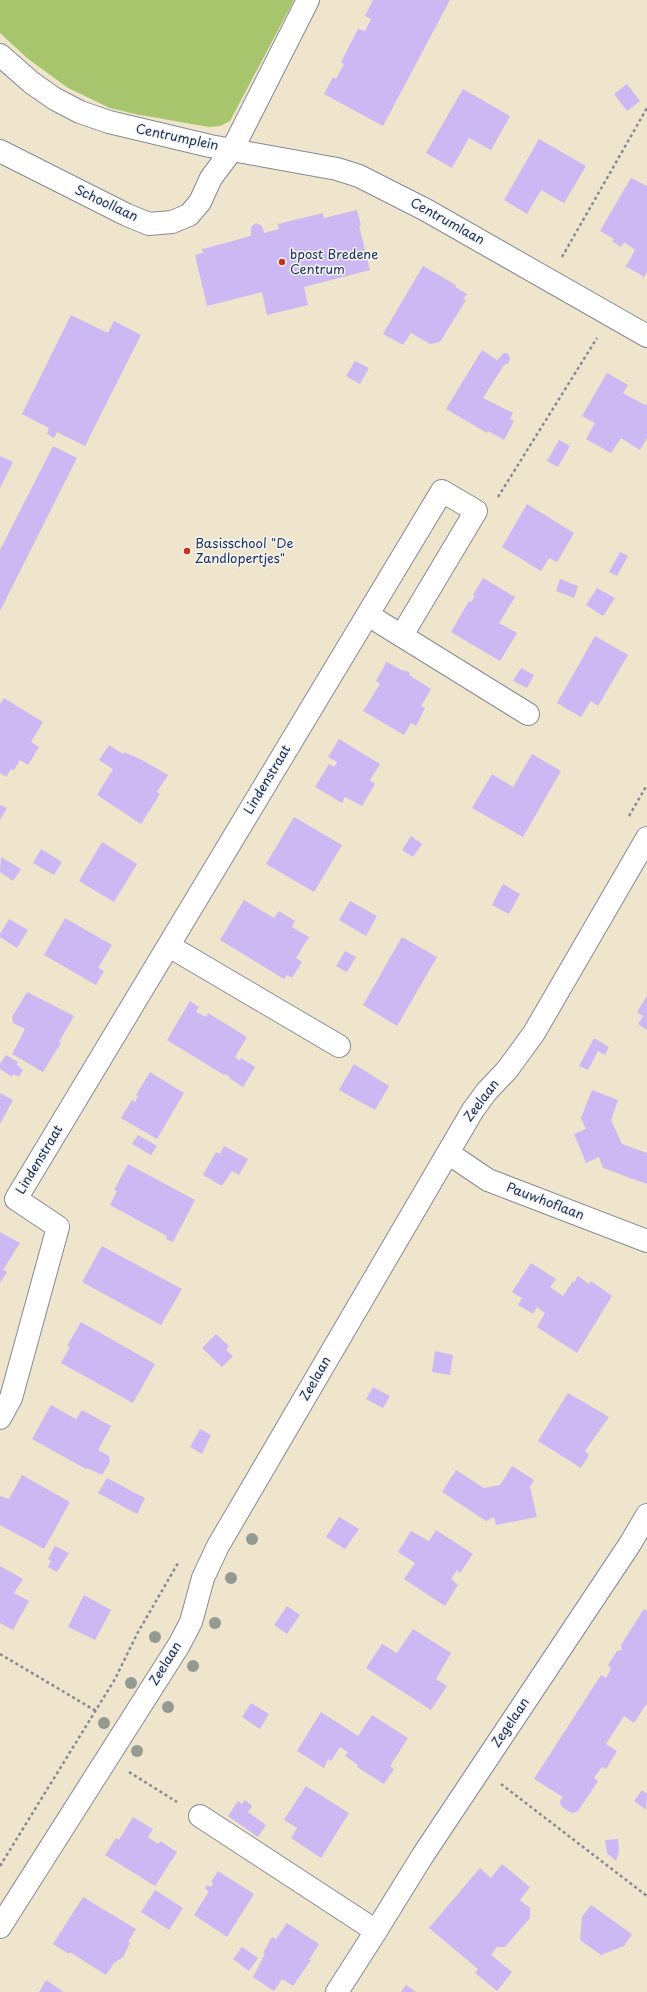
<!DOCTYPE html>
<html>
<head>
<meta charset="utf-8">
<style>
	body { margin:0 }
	canvas { display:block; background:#efe5cc }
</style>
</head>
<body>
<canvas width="647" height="1992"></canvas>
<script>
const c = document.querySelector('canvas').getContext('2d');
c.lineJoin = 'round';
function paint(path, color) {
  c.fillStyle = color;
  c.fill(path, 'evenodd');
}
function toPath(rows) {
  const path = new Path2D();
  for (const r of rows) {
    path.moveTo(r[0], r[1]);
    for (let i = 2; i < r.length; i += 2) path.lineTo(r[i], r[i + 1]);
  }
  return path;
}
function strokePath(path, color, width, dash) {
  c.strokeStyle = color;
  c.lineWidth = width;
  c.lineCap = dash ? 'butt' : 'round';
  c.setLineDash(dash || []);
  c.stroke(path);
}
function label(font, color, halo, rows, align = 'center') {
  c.font = font + ' "Playpen Sans",sans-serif';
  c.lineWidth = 3;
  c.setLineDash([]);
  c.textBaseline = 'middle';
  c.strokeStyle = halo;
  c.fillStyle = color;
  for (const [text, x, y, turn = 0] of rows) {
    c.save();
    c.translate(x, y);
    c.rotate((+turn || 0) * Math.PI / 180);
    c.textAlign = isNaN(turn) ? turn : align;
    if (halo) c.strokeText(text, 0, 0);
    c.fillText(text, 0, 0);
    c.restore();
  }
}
paint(toPath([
	[0,0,294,0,230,121,220,126,209,127,135,114,110,108,68,88,27,58,0,33]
]), '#a6c56d');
paint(toPath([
	[373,0,450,0,383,126,324,94,333,77,336,79,344,64,341,62,358,29,365,31,371,19,365,16],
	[627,84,640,101,627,111,614,94],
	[463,89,510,116,491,150,469,138,452,168,426,153],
	[539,139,586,166,564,203,541,190,527,214,504,200],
	[631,178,647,186,647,272,643,279,643,276,627,267,626,269,625,268,635,250,624,242,621,247,612,241,614,239,600,231],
	[357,210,361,225,359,226,370,270,304,287,308,305,267,315,262,292,207,306,195,255,203,253,201,246,203,249,251,236,251,227,256,223,262,226,264,233,279,229,278,224,323,213,324,218],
	[423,266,456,285,455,287,467,294,463,299,466,300,440,342,430,344,411,333,403,345,383,334],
	[71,315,108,333,114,321,141,335,85,446,57,432,54,438,47,434,49,428,22,414],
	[482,350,497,360,504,353,507,353,510,357,509,363,504,365,483,398,513,413,510,419,514,421,504,440,488,431,487,433,446,409],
	[355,361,369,368,360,384,346,376],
	[607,373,628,385,623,393,645,405,647,404,647,438,640,450,621,438,611,453,586,439,595,423,582,416],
	[559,440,570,446,558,467,547,461],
	[53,446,77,458,0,611,0,550],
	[0,456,13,462,0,488],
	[527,504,574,533,557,562,549,558,541,571,502,547],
	[620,552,628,556,617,576,609,572],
	[483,578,515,597,499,623,517,633,500,661,451,632,469,601,471,602,475,596,473,595],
	[560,579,578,586,574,598,556,591],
	[597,588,615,598,603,616,586,605],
	[595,636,628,655,598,706,591,701,581,717,557,703],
	[385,661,403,671,404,670,410,673,409,675,431,689,421,706,425,708,416,726,411,723,404,735,363,711,380,684,376,681,386,663],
	[521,668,534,675,527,688,513,681],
	[4,698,43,722,31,742,39,747,28,765,20,760,14,770,11,769,6,777,0,773,0,704],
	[339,739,380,764,370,780,375,784,362,806,345,797,342,803,315,787,329,764,334,767,337,762,328,757],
	[109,745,123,754,124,752,144,761,168,775,157,792,160,794,141,824,97,795,113,769,99,760],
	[532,754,561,771,523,837,472,808,492,774,513,787],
	[0,805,7,808,0,820],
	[294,817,342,845,314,892,266,864],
	[411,836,422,844,413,857,402,850],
	[102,842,137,864,114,902,79,881],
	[41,849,62,862,54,875,33,863],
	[1,857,21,869,13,881,0,872],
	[503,884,520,894,509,914,492,905],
	[244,900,274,918,279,911,295,921,292,927,309,937,296,958,302,962,292,978,287,975,284,979,220,940],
	[350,901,377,916,366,936,339,920],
	[65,918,112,945,98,968,104,971,96,985,44,955],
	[9,919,28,930,17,948,0,937,0,934],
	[402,937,437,957,397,1026,363,1005],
	[345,951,356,957,347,972,336,966],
	[27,992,74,1016,59,1042,61,1043,43,1072,12,1054,25,1029,13,1023,12,1017],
	[647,996,647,1030,638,1024,643,1016,637,1012],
	[190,1001,199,1007,196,1012,206,1017,208,1013,247,1037,235,1057,240,1061,241,1058,255,1067,243,1087,229,1078,230,1077,225,1074,224,1075,167,1040],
	[594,1038,609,1047,605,1055,598,1051,588,1070,579,1066],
	[6,1055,18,1062,17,1065,23,1070,19,1077,13,1074,12,1077,0,1069,0,1064],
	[354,1064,389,1086,375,1110,339,1090],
	[150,1072,184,1093,157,1139,121,1118,132,1100,135,1102,138,1096,136,1095],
	[592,1090,618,1100,611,1120,622,1144,647,1153,647,1184,603,1168,599,1157,586,1163,574,1134,586,1129,581,1118],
	[0,1093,13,1100,0,1124],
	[138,1135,157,1146,151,1155,132,1144],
	[224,1146,248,1159,239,1175,232,1171,222,1186,203,1175,216,1152,220,1154],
	[128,1164,195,1200,173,1242,166,1239,167,1236,110,1205,117,1191,114,1190],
	[0,1232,20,1243,3,1270,7,1272,0,1283],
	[102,1246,182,1289,161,1325,82,1282],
	[531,1263,556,1279,550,1287,563,1296,573,1281,574,1283,578,1276,589,1284,591,1281,612,1296,577,1353,537,1327,545,1313,537,1307,533,1314,518,1305,522,1298,512,1292],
	[81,1322,155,1364,133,1403,61,1363,70,1347,67,1346],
	[216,1334,229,1346,226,1350,233,1356,222,1367,202,1348],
	[435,1351,453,1355,450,1375,432,1372],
	[373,1387,390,1396,383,1408,366,1399],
	[568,1393,609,1417,585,1451,589,1455,581,1468,538,1441],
	[51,1405,76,1419,82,1410,111,1426,98,1450,109,1456,110,1462,102,1475,87,1468,86,1469,32,1439],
	[200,1429,211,1435,202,1454,190,1447],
	[512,1466,534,1480,530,1487,537,1517,496,1525,494,1517,486,1521,442,1492,456,1470,484,1488,500,1485],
	[22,1475,70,1502,44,1549,0,1525,0,1496,9,1499],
	[107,1478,145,1498,137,1514,98,1493],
	[339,1517,359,1529,345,1549,326,1537],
	[436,1530,473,1554,460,1573,457,1570,451,1579,458,1585,445,1606,404,1579,415,1563,398,1552,411,1531,429,1541],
	[55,1546,69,1553,57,1572,48,1567,51,1561,48,1559],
	[0,1566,23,1579,14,1593,29,1601,13,1630,0,1623],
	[84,1595,111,1610,95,1640,68,1627],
	[287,1606,300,1615,287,1634,274,1625],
	[644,1609,647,1611,647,1703,634,1723,624,1716,606,1744,617,1751,606,1769,602,1767,594,1778,598,1781,580,1808,577,1812,571,1813,561,1806,560,1801,563,1797,534,1779,601,1675,606,1678,611,1669,608,1665,617,1651,622,1650,621,1645],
	[413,1629,451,1653,436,1679,447,1686,431,1710,366,1668,382,1644,397,1653],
	[251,1703,269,1714,260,1729,242,1717],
	[321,1712,358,1736,372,1715,408,1738,390,1766,394,1769,384,1784,357,1767,358,1765,345,1756,348,1752,340,1747,331,1761,328,1759,324,1768,297,1751],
	[306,1786,349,1813,321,1858,291,1838,297,1828,284,1820],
	[642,1790,647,1794,646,1810,634,1801],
	[245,1800,252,1806,248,1812,266,1825,258,1837,228,1816,238,1801,242,1804],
	[133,1817,153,1829,148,1837,158,1844,160,1841,177,1852,155,1886,105,1855,116,1838,119,1840],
	[618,1839,619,1852,616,1861,607,1853,605,1840],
	[502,1864,530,1887,520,1900,530,1908,530,1918,505,1947,497,1947,491,1955,512,1972,497,1991,475,1973,478,1969,429,1928,480,1868,491,1878],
	[218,1871,254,1894,227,1937,194,1915,209,1891,205,1889,207,1885,211,1887,213,1883,211,1882],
	[155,1890,183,1908,169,1930,141,1912],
	[83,1897,136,1929,128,1942,130,1942,129,1945,123,1957,114,1963,106,1975,70,1952,69,1954,53,1944],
	[591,1905,632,1934,624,1946,601,1955,580,1940,582,1917],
	[287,1923,319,1944,309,1960,311,1960,293,1986,282,1979,274,1991,253,1977,265,1954,263,1953,272,1937,276,1939],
	[242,1947,258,1958,249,1971,233,1959],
	[46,1980,64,1992,39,1992],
	[406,1985,416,1992,401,1992]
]), '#ccb8f2');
const minor = toPath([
	[0,55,32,83,55,99,80,112,109,122,210,146,337,169,359,176,426,210,647,336],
	[0,151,127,215,149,224,172,222,189,215,200,202,211,178,232,150,308,0],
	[368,615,528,714],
	[169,946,339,1046],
	[448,1153,488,1180,647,1241],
	[0,1418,11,1398,58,1227,16,1199,442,491,476,511,402,635],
	[200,1816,376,1931,423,1855,630,1544,647,1515],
	[0,1927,179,1645,191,1622,203,1578,218,1546,473,1110,487,1091,507,1070,534,1033,647,838],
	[337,1992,376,1931]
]);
strokePath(minor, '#858a95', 24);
strokePath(toPath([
	[562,257,647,108],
	[498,497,597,338],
	[629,816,647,785],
	[0,1654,96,1711],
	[129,1772,177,1802],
	[501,1784,647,1896],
	[0,1866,115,1679,137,1634,178,1563]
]), '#858a95', 2.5, [3, 3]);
strokePath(minor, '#fff', 22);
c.fillStyle = '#929a92';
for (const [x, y] of [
	[252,1539],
	[231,1578],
	[215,1623],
	[155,1637],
	[193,1666],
	[131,1683],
	[168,1707],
	[104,1723],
	[137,1751]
]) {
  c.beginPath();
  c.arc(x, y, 6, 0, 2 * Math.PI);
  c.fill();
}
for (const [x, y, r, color] of [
	[282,262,4,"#c8321e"],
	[187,551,4,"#c8321e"]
]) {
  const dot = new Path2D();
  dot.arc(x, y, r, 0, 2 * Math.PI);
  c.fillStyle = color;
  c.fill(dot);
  strokePath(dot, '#f6f6f2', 1.5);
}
label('13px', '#1b2f5e', '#f6f6f2', [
	["Centrumplein",177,138,12],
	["Schoollaan",106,204,25],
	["Centrumlaan",447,222,29],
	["Lindenstraat",268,780,-59],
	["Zeelaan",482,1101,-53],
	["Lindenstraat",40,1160,-59],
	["Pauwhoflaan",545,1202,21],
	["Zeelaan",316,1379,-60],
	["Zeelaan",166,1664,-58],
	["Zegelaan",511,1723,-56]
]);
label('13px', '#1b2f5e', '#f6f6f2', [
	["bpost Bredene",290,255],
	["Centrum",290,270],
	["Basisschool \"De",195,544],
	["Zandlopertjes\"",195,559]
], 'left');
</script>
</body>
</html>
